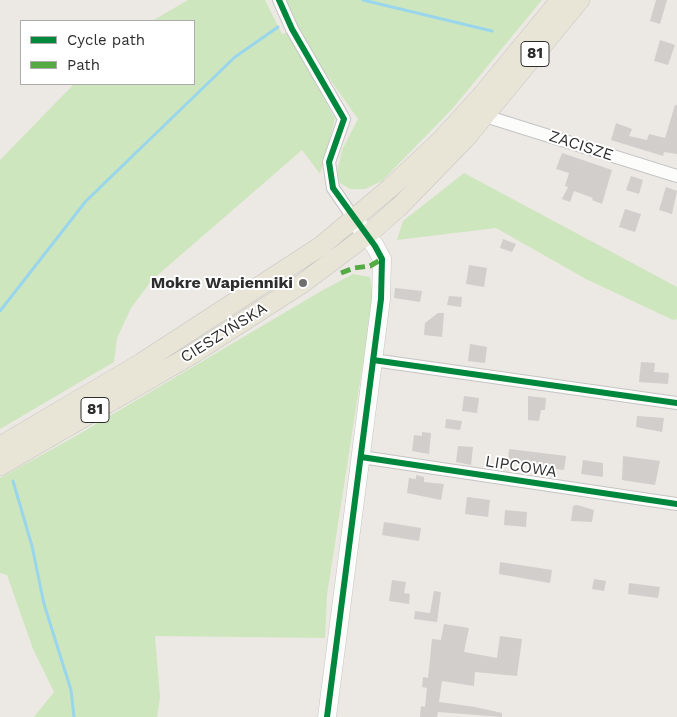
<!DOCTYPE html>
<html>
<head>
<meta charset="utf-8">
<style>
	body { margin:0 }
	#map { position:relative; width:677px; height:717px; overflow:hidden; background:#ece8e4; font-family:"Work Sans",sans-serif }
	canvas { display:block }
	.legend { position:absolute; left:20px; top:20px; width:175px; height:65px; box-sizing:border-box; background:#fff; border:1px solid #ababab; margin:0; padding:6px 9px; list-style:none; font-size:15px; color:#2e2e2e }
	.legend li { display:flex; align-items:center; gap:10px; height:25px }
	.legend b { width:25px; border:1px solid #ababab }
</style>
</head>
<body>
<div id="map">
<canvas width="677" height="717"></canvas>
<ul class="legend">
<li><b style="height:6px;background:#00873e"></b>Cycle path</li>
<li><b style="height:6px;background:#54ab44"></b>Path</li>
</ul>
</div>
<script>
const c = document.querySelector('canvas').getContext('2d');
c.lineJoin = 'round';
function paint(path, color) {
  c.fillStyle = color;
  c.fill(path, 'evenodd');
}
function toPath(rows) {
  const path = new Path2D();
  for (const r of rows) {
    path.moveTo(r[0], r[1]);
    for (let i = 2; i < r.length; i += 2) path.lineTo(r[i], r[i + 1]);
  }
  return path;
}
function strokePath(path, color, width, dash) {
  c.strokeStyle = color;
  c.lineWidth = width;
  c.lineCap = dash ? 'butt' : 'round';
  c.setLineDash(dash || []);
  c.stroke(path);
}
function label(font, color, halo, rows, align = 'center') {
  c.font = font + ' "Work Sans",sans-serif';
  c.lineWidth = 4;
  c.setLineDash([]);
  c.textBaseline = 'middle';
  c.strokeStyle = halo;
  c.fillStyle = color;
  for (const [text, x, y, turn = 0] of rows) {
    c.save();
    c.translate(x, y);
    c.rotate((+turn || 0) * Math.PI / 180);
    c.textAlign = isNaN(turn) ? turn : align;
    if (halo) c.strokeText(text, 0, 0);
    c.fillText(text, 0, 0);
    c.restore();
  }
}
paint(toPath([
	[188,0,265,0,282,34,289,32,335,119,320,174,302,150,152,280,131,308,117,338,114,362,0,429,0,160,74,84,194,84,194,21,152,21],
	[284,0,542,0,453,108,382,181,365,189,350,189,340,183,337,173,342,150,358,119,302,40],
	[464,173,677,287,677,319,673,320,586,279,496,228,397,240,403,221],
	[353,274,370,277,373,298,327,595,325,638,155,636,160,697,157,717,34,717,54,692,33,649,7,575,0,573,0,478,74,437,323,290]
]), '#cee6be');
strokePath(toPath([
	[363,0,492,31],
	[0,311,86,201,235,57,278,27],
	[13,481,32,546,44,604,71,690,74,717]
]), '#99d6ec', 3);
paint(toPath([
	[656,0,667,0,660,24,650,21],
	[660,40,675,45,668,65,654,61],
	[675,105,677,105,677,154,664,152,663,156,611,140,616,123,632,129,629,136,647,140,649,134,665,138],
	[562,153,612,170,602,204,592,200,593,198,574,191,570,202,562,199,568,187,565,186,569,173,556,169],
	[631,176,643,180,639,194,626,190],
	[666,187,677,191,672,214,659,210],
	[625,209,641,214,635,232,619,227],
	[503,239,516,244,512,252,500,248],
	[469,265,487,268,484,287,466,284],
	[395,288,422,291,420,302,394,298],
	[449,296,462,297,461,307,447,305],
	[438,313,444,313,442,337,424,335,425,323],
	[470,344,487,347,485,363,468,361],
	[641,362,655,363,654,372,669,373,668,384,639,382],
	[464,396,479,398,477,413,462,411],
	[528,396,546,398,545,410,541,410,539,421,528,420],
	[637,416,664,418,662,432,636,427],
	[446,419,462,421,460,430,445,428],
	[422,432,431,433,429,454,412,451,414,435,422,436],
	[458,446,473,447,471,465,456,462],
	[509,449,566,456,564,470,508,463],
	[623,456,660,461,655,485,622,480],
	[583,460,603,463,603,477,581,474],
	[416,475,424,477,424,482,444,484,441,500,407,493,409,478,416,479],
	[467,497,490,500,488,517,465,514],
	[577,505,594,510,592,522,571,521,573,506],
	[505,510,527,512,526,527,504,525],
	[384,522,421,528,419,541,382,535],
	[500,562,552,570,550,583,499,574],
	[594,579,606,581,604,591,592,589],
	[392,580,406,582,404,593,410,594,409,604,389,601],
	[629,583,660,587,658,598,628,594],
	[434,591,441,592,437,622,414,619,415,611,430,613],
	[444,624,469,628,464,652,497,658,500,636,522,639,517,676,475,672,474,686,442,681,439,702,475,707,502,713,502,717,438,712,437,717,420,717,421,706,425,707,427,688,422,687,423,677,428,678,432,639,441,640]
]), '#d1cecb');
const street = toPath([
	[279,0,292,29,344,119,329,162,333,188,354,219],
	[485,116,677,176],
	[373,360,677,403],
	[361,457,677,504]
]);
const secondary = toPath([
	[327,717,381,299,382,259,375,246,354,219]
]);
const primary = toPath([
	[0,446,141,363,321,246,390,188,442,139,481,96,560,0],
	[0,466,191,355,303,283,367,235,399,207,467,137,580,0]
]);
strokePath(street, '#c5c4c5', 14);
strokePath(secondary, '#c5c4c5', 19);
strokePath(primary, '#c6c5c4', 20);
strokePath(street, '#fcfcfb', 12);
strokePath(secondary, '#fcfcfb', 18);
strokePath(primary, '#e8e4d6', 19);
strokePath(toPath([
	[341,273,354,268,370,266,382,259]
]), '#54ab44', 5, [10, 5]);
strokePath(toPath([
	[279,0,292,29,344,119,329,162,333,188,375,246,382,259,381,299,327,717],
	[373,360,677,403],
	[361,457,677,504]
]), '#00873e', 6);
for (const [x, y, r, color] of [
	[303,283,5,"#706f6e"]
]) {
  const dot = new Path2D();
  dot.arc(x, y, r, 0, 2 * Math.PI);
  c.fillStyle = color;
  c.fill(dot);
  strokePath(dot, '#fff', 2);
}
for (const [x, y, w] of [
	[535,54,28],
	[95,410,28]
]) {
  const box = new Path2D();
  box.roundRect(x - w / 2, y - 12.5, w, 25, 4);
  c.fillStyle = '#fff';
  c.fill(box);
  strokePath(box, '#2e2e2e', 1);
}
label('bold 15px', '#2e2e2e', null, [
	["81",535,54],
	["81",95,410]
]);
label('16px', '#2e2e2e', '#fff', [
	["ZACISZE",581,146,18],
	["CIESZYŃSKA",224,333,-32],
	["LIPCOWA",521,467,9]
]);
label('bold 16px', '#2e2e2e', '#fff', [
	["Mokre Wapienniki",293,283]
], 'right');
</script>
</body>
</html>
